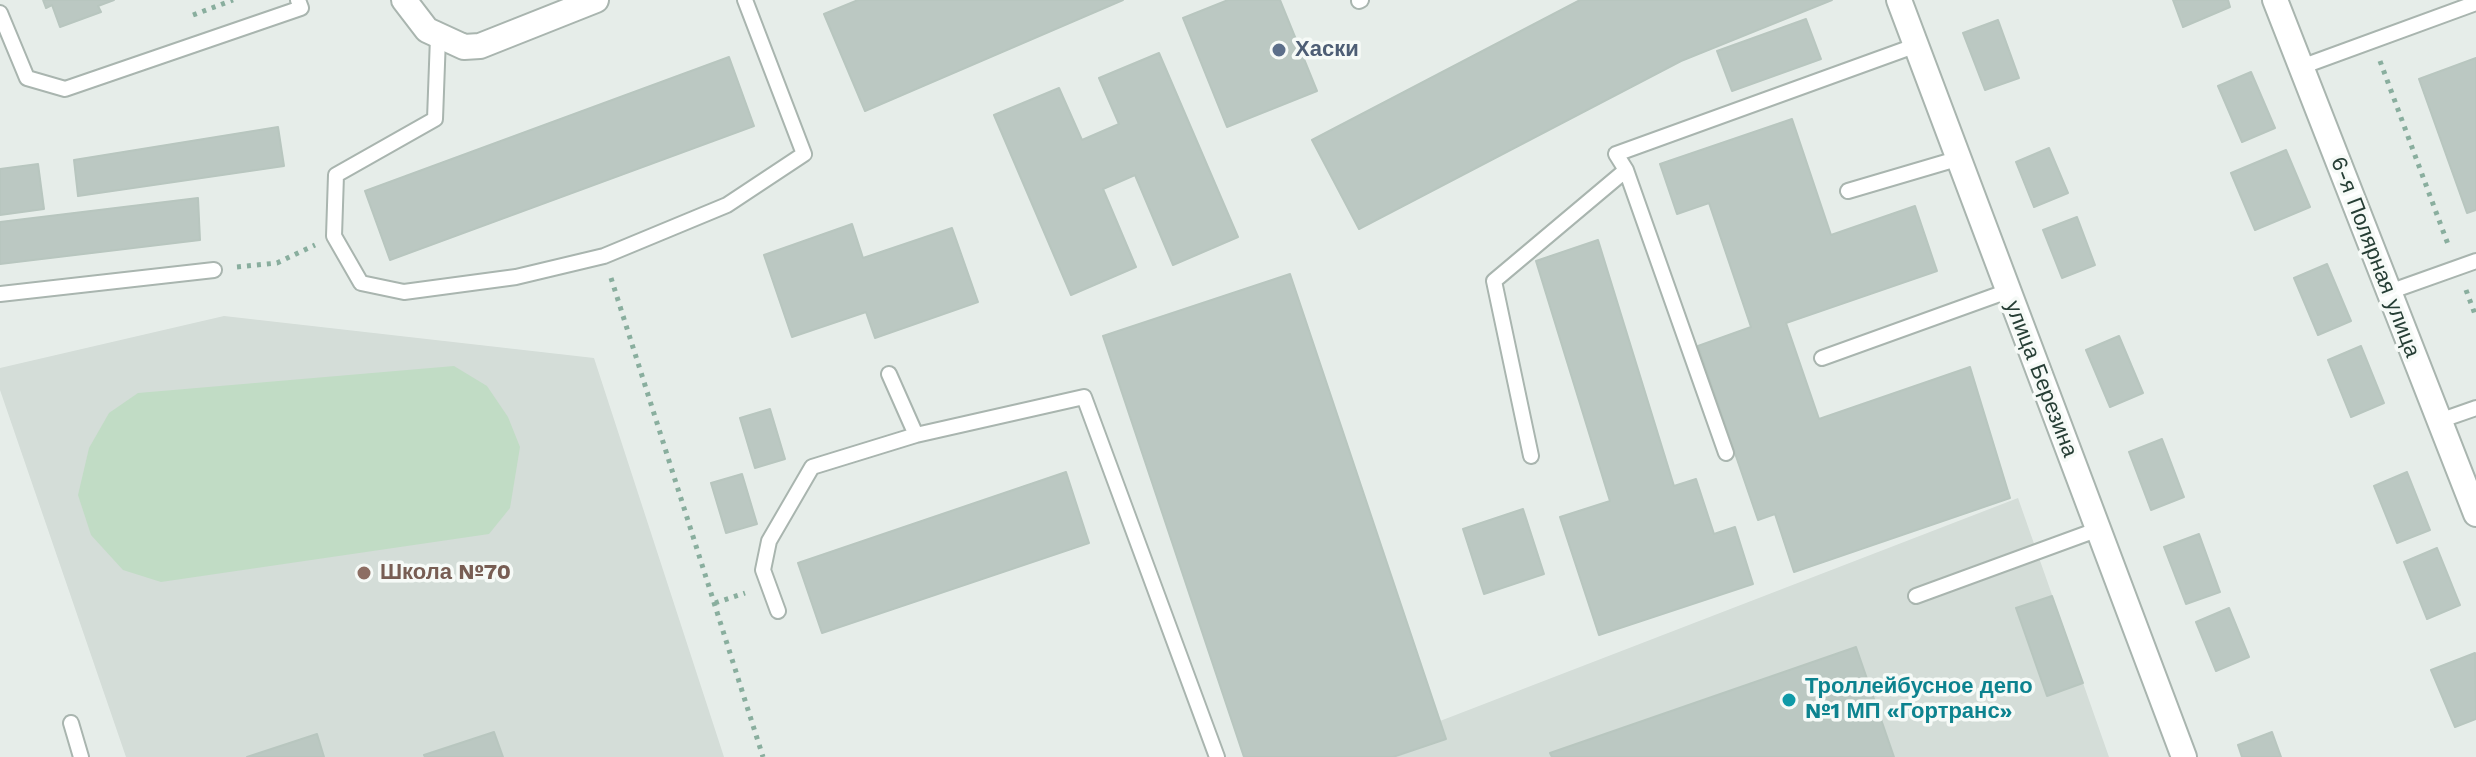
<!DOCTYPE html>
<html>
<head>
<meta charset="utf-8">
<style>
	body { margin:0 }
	canvas { display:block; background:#e6ede9 }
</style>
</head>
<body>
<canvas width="2476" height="757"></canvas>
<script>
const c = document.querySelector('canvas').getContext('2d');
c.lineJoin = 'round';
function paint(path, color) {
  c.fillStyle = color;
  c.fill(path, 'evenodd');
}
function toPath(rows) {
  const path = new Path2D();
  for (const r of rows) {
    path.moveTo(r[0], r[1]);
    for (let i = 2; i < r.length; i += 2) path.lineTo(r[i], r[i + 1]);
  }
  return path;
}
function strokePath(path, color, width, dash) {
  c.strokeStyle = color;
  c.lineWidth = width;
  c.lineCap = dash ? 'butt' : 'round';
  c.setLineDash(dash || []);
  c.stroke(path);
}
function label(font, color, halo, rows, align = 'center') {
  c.font = font + ' "Work Sans",sans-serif';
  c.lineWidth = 7;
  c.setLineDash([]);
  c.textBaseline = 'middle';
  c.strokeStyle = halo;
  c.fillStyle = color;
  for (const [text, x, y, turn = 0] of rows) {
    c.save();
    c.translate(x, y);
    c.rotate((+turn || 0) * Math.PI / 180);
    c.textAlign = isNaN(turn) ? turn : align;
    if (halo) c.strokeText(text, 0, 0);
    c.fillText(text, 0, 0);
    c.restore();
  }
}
paint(toPath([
	[224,316,594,358,724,757,126,757,0,390,0,368],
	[2018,498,2109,757,1395,757,1446,739,1440,721]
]), '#d4ddd8');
paint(toPath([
	[454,366,487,386,508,417,520,447,510,508,489,534,161,582,123,570,91,535,78,495,89,448,109,413,138,393]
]), '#c1dcc5');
const building = toPath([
	[43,0,114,0,98,6,101,12,60,27,52,5,46,8,43,0],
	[858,0,1123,0,865,111,824,14,858,0],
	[1228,0,1280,0,1317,91,1227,127,1183,18,1228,0],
	[1580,0,1832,0,1681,61,1359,229,1312,140,1580,0],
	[2173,0,2228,0,2230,7,2183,27,2173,0],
	[1806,19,1821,59,1732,91,1717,51,1806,19],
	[1998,20,2019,78,1985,90,1963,33,1998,20],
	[1159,53,1238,237,1173,265,1135,175,1103,189,1136,267,1071,295,994,115,1059,88,1082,140,1119,124,1099,78,1159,53],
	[729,57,754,126,390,260,365,191,729,57],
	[2476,58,2476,210,2467,213,2419,79,2476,58],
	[2251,72,2275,128,2242,142,2218,86,2251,72],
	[1792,119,1831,235,1915,206,1937,271,1786,323,1819,419,1970,367,2010,498,1794,572,1775,514,1758,520,1698,346,1751,327,1709,203,1677,214,1660,164,1792,119],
	[278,127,284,166,78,196,74,160,278,127],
	[2049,148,2068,193,2034,207,2016,162,2049,148],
	[2286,150,2310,207,2255,230,2231,173,2286,150],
	[38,164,44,209,0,215,0,169,38,164],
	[198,198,200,240,0,264,0,222,198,198],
	[2077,217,2095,265,2062,278,2043,230,2077,217],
	[852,224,863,258,952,228,978,302,875,338,866,312,792,337,764,255,852,224],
	[1598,240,1674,486,1696,479,1714,534,1735,527,1753,584,1599,635,1560,517,1610,501,1536,261,1598,240],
	[2327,264,2351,321,2318,335,2294,278,2327,264],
	[1290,274,1446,739,1393,757,1244,757,1103,336,1290,274],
	[2119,336,2143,393,2110,407,2086,350,2119,336],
	[2361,346,2384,403,2351,417,2328,360,2361,346],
	[770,409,785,459,755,468,740,418,770,409],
	[2162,439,2184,497,2151,510,2129,452,2162,439],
	[1066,472,1089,543,822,633,798,563,1066,472],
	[2407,472,2430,530,2397,543,2374,486,2407,472],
	[742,474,757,524,726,533,711,483,742,474],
	[1523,509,1544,574,1484,594,1463,529,1523,509],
	[2199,534,2220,592,2186,604,2164,547,2199,534],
	[2437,548,2460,605,2427,619,2404,562,2437,548],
	[2052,596,2083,683,2047,696,2016,608,2052,596],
	[2229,608,2249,657,2216,671,2196,622,2229,608],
	[1856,647,1894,757,1552,757,1550,753,1856,647],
	[2475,653,2476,719,2455,727,2431,670,2475,653],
	[494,732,503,757,425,757,424,755,494,732],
	[2272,732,2281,757,2242,757,2238,745,2272,732],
	[317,734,324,757,247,757,317,734]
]);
paint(building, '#bbc8c2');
strokePath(building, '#b8c6bf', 2);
const service = toPath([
	[1359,1,1361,0],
	[0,13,27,78,65,89,301,8,298,0],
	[438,37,435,119,336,175,334,236,361,283,404,292,516,277,604,256,727,205,804,154,745,0],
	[2301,67,2476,3],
	[1848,191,1960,158],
	[2389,292,2476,261],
	[0,294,214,270],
	[1822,358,2008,291],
	[889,374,916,435,1084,397,1217,757],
	[2439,421,2476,408],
	[1726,453,1626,170,1616,154,1917,45],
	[1531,456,1494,281,1626,170],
	[1916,596,2099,529],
	[778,611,763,570,769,541,812,467,916,435],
	[71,723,81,757]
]);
const minor = toPath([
	[2275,0,2476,514]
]);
const tertiary = toPath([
	[404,0,427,30,464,47,480,46,596,0],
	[1899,0,2184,757]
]);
strokePath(service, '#a9b5af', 18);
strokePath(minor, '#a9b5af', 28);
strokePath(tertiary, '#a9b5af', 28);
strokePath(toPath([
	[193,15,233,0],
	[2380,61,2449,247],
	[237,267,277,263,315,245],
	[611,278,763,757],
	[2466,290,2476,317],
	[715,603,745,593]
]), '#89ae9e', 5, [4, 6]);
strokePath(service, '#fff', 14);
strokePath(minor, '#fff', 24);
strokePath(tertiary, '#fff', 24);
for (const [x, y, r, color] of [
	[1279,50,8,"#5c6f8a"],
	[364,573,8,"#8d6e63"],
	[1789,700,8,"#0f9aa8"]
]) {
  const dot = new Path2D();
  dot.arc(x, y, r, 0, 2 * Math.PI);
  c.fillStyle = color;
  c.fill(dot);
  strokePath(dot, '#f6faf7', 3);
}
label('bold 22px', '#4e5e75', '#f6faf7', [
	["Хаски",1295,50]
], 'left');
label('22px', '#263e35', '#f6faf7', [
	["6-я Полярная улица",2375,257,69],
	["улица Березина",2041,379,69]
]);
label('bold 22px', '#785e54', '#f6faf7', [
	["Школа №70",380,573]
], 'left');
label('bold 22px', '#0d838f', '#f6faf7', [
	["Троллейбусное депо",1805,687],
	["№1 МП «Гортранс»",1805,712]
], 'left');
</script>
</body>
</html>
